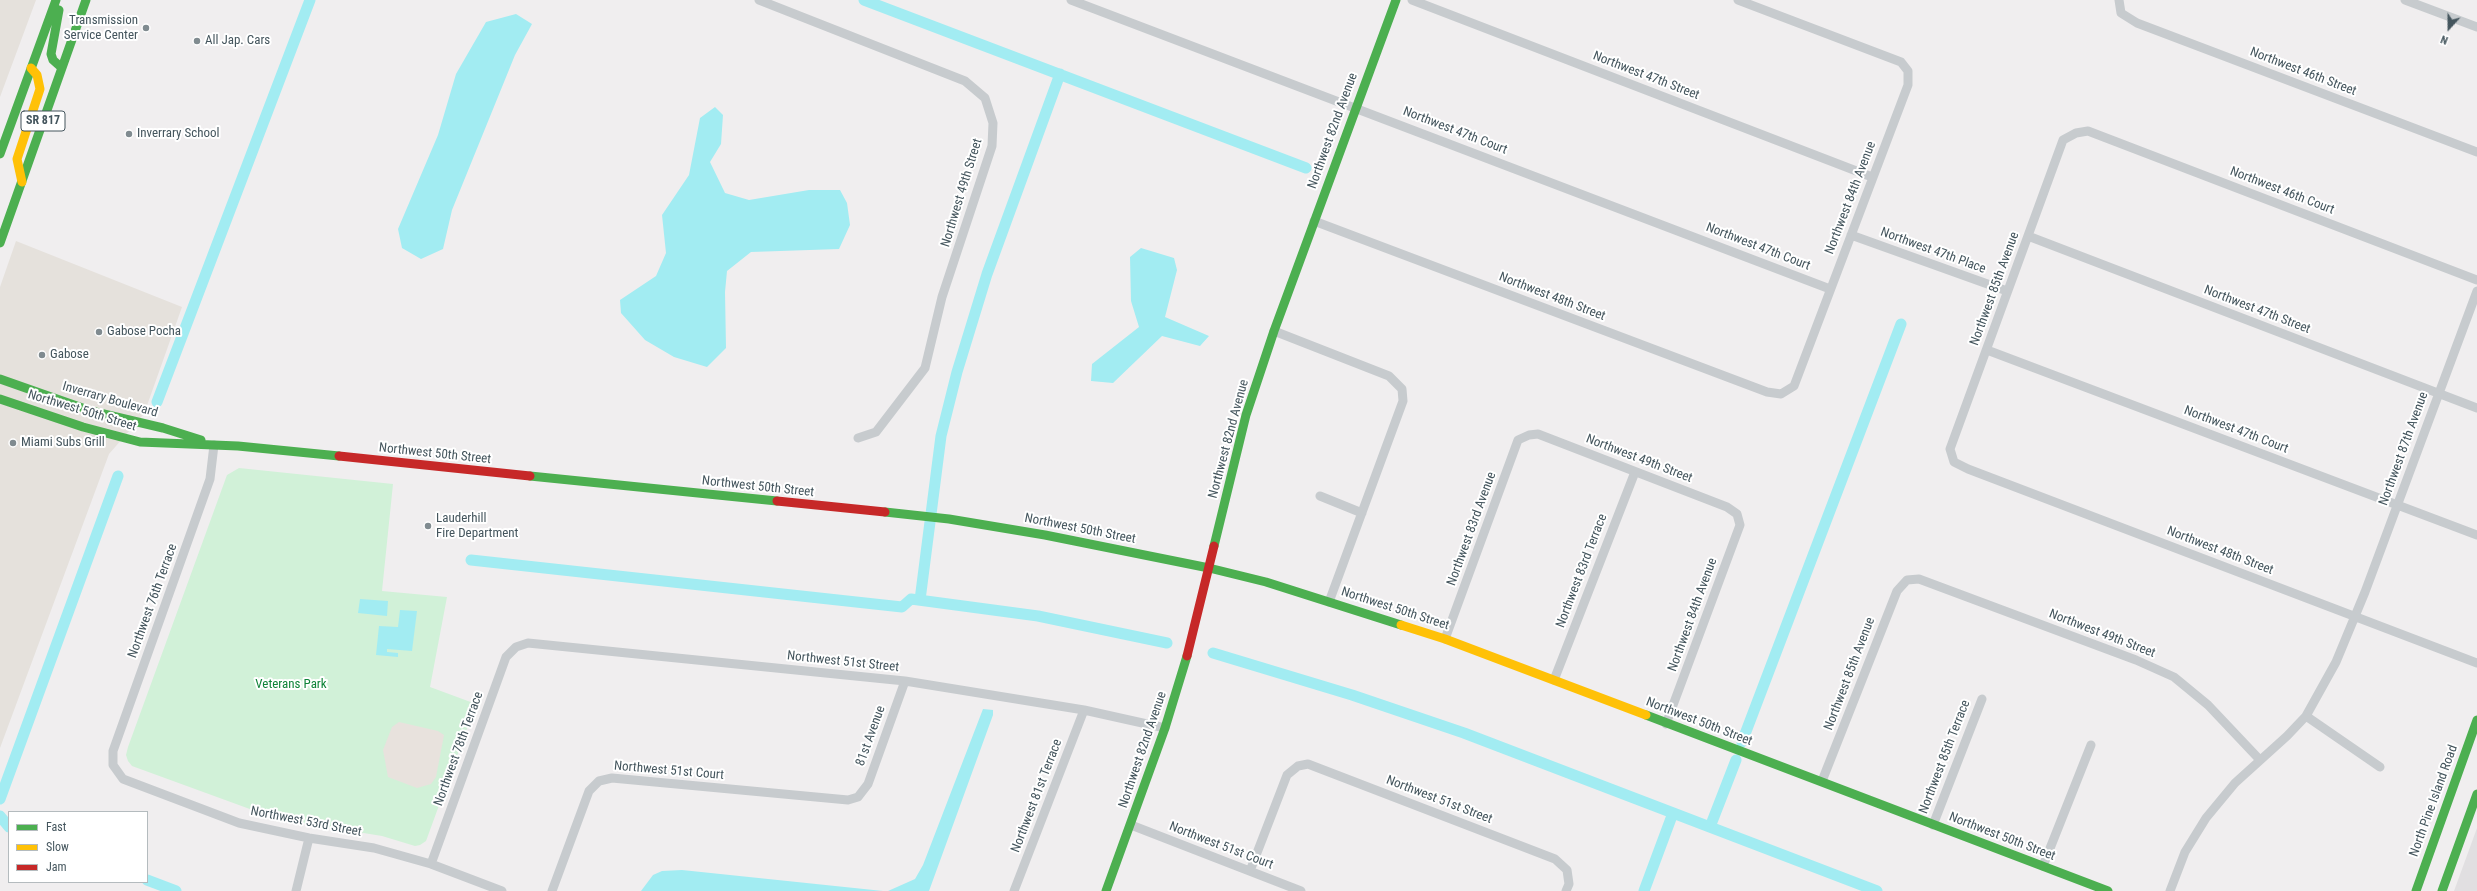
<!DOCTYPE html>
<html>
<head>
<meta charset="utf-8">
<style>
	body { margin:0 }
	#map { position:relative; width:2477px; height:891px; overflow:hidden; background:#f0eeef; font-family:"Roboto Condensed",sans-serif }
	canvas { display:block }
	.legend { position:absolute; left:8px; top:811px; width:140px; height:72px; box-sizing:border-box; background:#fff; border:1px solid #b4bbbe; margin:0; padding:5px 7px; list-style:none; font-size:12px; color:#44555d }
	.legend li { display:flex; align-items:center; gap:8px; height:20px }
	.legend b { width:20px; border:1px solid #b4bbbe }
	.north { position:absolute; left:2429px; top:8px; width:40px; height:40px; -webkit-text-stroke:3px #fff; paint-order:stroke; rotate:201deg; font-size:11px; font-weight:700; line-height:16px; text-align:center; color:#44555d }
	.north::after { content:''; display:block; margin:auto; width:14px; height:18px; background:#44555d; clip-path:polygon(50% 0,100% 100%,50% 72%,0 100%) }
</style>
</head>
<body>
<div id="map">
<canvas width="2477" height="891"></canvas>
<ul class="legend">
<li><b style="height:5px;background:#4caf50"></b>Fast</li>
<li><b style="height:5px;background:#ffc107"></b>Slow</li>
<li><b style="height:5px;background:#c62828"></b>Jam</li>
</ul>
<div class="north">N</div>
</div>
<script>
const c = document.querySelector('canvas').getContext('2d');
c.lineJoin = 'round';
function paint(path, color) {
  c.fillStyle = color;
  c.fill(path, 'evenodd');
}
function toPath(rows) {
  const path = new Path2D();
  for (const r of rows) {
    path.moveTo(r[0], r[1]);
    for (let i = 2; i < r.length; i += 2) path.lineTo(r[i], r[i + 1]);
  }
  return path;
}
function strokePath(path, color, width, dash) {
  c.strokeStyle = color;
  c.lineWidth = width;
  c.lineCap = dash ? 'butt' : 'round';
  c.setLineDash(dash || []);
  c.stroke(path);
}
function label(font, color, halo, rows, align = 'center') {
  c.font = font + ' "Roboto Condensed",sans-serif';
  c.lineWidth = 4;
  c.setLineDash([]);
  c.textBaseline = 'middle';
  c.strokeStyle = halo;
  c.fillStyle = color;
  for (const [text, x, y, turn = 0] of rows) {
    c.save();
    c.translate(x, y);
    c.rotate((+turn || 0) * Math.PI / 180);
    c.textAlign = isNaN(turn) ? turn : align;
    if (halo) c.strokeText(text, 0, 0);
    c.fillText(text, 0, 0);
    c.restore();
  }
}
paint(toPath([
	[0,0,36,0,0,97],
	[16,241,182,307,144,414,109,454,0,748,0,287]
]), '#e5e1dc');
paint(toPath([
	[2477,828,2477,891,2454,891]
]), '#e1dfe1');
paint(toPath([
	[239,468,393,484,382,591,447,597,430,687,476,704,426,841,420,845,415,846,382,836,290,821,258,812,132,766,128,761,126,755,128,747,227,475]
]), '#d1f1d8');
paint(toPath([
	[399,722,438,731,444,735,436,777,431,784,417,788,388,777,383,750,392,727]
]), '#e8e2dd');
paint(toPath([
	[516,14,532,24,515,55,452,210,443,249,421,259,402,248,398,229,438,135,456,74,486,22],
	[715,107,723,115,721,144,710,162,725,193,749,200,809,190,840,190,847,203,850,225,839,249,751,252,727,271,725,292,726,348,707,367,674,357,645,340,621,313,620,300,656,276,666,253,662,215,689,175,700,118],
	[1141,248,1174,258,1177,270,1165,317,1209,336,1200,346,1162,336,1113,383,1091,381,1092,364,1139,327,1131,301,1130,257],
	[360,599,388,601,387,616,358,613],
	[400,610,417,611,412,651,387,649,387,652,398,653,398,657,376,655,379,626,398,627],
	[983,709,993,710,993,715,929,891,888,891,915,879,923,865],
	[682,870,883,891,641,891,653,875,662,871]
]), '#a2ecf2');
strokePath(toPath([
	[864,0,1306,168],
	[157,402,310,0],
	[471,560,902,607,911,599,1038,616,1167,643],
	[920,600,941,436,957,372,987,274,1060,74],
	[1213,653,1352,695,1464,733,1877,891],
	[1742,742,1901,324],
	[0,799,118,476],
	[0,816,9,827],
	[1710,827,1736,760],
	[147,880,176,891],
	[1644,891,1673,813]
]), '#a2ecf2', 11);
strokePath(toPath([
	[759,0,965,81,985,98,993,123,992,146,942,297,925,368,876,432,858,438],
	[1071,0,1830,289],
	[1412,0,1872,177],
	[2119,0,2121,13,2137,23,2477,152],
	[2405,0,2477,27],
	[1314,221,1767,392,1781,394,1794,386,1908,85,1908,71,1901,62,1738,0],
	[1851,235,2007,291],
	[2028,236,2477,408],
	[2477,280,2088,131,2076,133,2063,140,1950,449,1954,462,1968,469,2477,663],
	[1274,331,1389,376,1402,389,1403,401,1329,602],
	[1987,350,2477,535],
	[214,445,210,479,113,751,113,765,123,779,239,823,309,838,374,848,431,864,502,891],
	[1320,496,1362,513],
	[1445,639,1518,440,1529,435,1538,434,1727,507,1737,514,1740,525,1666,724],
	[1554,680,1635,472],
	[2306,716,2380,767],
	[1822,781,1897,591,1907,580,1919,579,2136,660,2174,677,2208,705,2260,760],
	[1131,825,1301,891],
	[1933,825,1982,699],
	[431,864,506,657,516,647,528,643,905,681,1084,710,1165,728],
	[2043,866,2091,745],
	[1250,871,1287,775,1298,766,1308,764,1555,859,1567,870,1569,884,1566,891],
	[296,891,309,838],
	[552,891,589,791,599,781,612,778,848,800,858,797,868,784,905,681],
	[1014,891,1084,710],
	[2170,891,2185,852,2206,818,2235,783,2287,736,2306,716,2336,662,2365,592,2477,291]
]), '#c7cbce', 9);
strokePath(toPath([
	[59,10,51,54,53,60,62,68],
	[0,154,56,0],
	[0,243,86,0],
	[0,379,91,411,163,428,201,440],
	[0,399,83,427,140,442,238,446,339,456],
	[530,476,777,501],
	[885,512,949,519,1045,535,1209,568,1266,582,1401,625],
	[1214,546,1246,415,1274,331,1396,0],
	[1646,715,2108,891],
	[1106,891,1165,728,1187,656],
	[2416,891,2477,720],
	[2442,891,2477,794]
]), '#4caf50', 9);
strokePath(toPath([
	[22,182,17,159,40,89,37,75,31,68],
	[1401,625,1445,639,1646,715]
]), '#ffc107', 9);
strokePath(toPath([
	[339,456,530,476],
	[777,501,885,512],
	[1187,656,1214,546]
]), '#c62828', 9);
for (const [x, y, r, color] of [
	[146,28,4,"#808b90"],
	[197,41,4,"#808b90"],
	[129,134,4,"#808b90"],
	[99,332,4,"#808b90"],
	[42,355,4,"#808b90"],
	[13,443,4,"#808b90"],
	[428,526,4,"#808b90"]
]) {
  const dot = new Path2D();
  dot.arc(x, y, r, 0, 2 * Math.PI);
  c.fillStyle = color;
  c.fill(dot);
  strokePath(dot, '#fff', 1.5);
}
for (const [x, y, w] of [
	[43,121,44]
]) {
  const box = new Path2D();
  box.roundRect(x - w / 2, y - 10, w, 20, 3);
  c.fillStyle = '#fff';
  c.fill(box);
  strokePath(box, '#44555d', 1);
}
label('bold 12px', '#44555d', null, [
	["SR 817",43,121]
]);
label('13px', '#44555d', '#fff', [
	["Transmission",138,21,"right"],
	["Service Center",138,36,"right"],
	["All Jap. Cars",205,41],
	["Inverrary School",137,134],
	["Gabose Pocha",107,332],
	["Gabose",50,355],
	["Miami Subs Grill",21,443],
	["Lauderhill",436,519],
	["Fire Department",436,534]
], 'left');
label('13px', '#44555d', '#fff', [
	["Northwest 46th Street",2303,72,21],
	["Northwest 47th Street",1646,76,21],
	["Northwest 82nd Avenue",1333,131,-70],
	["Northwest 47th Court",1455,131,21],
	["Northwest 46th Court",2282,191,21],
	["Northwest 49th Street",962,193,-73],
	["Northwest 84th Avenue",1851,198,-69],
	["Northwest 47th Court",1758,247,21],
	["Northwest 47th Place",1933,251,20],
	["Northwest 85th Avenue",1995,289,-70],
	["Northwest 48th Street",1552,297,21],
	["Northwest 47th Street",2257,310,21],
	["Inverrary Boulevard",110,400,16],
	["Northwest 50th Street",82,411,17],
	["Northwest 47th Court",2236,430,21],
	["Northwest 82nd Avenue",1229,439,-75],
	["Northwest 87th Avenue",2404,449,-70],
	["Northwest 50th Street",435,454,6],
	["Northwest 49th Street",1639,459,21],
	["Northwest 50th Street",758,487,6],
	["Northwest 50th Street",1080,529,11],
	["Northwest 83rd Avenue",1472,529,-70],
	["Northwest 48th Street",2220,551,21],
	["Northwest 83rd Terrace",1582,571,-69],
	["Northwest 76th Terrace",153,601,-70],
	["Northwest 50th Street",1395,609,18],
	["Northwest 84th Avenue",1693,615,-70],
	["Northwest 49th Street",2102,634,21],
	["Northwest 51st Street",843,662,6],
	["Northwest 85th Avenue",1850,674,-69],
	["Northwest 50th Street",1699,722,21],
	["81st Avenue",871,736,-70],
	["Northwest 78th Terrace",459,749,-70],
	["Northwest 82nd Avenue",1143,750,-71],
	["Northwest 85th Terrace",1945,757,-69],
	["Northwest 51st Court",669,771,5],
	["Northwest 81st Terrace",1037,796,-69],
	["Northwest 51st Street",1439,800,21],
	["North Pine Island Road",2434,801,-70],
	["Northwest 53rd Street",306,822,11],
	["Northwest 50th Street",2002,837,21],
	["Northwest 51st Court",1221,846,21]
]);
label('13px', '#0f8439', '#fff', [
	["Veterans Park",291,685]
]);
</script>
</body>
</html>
